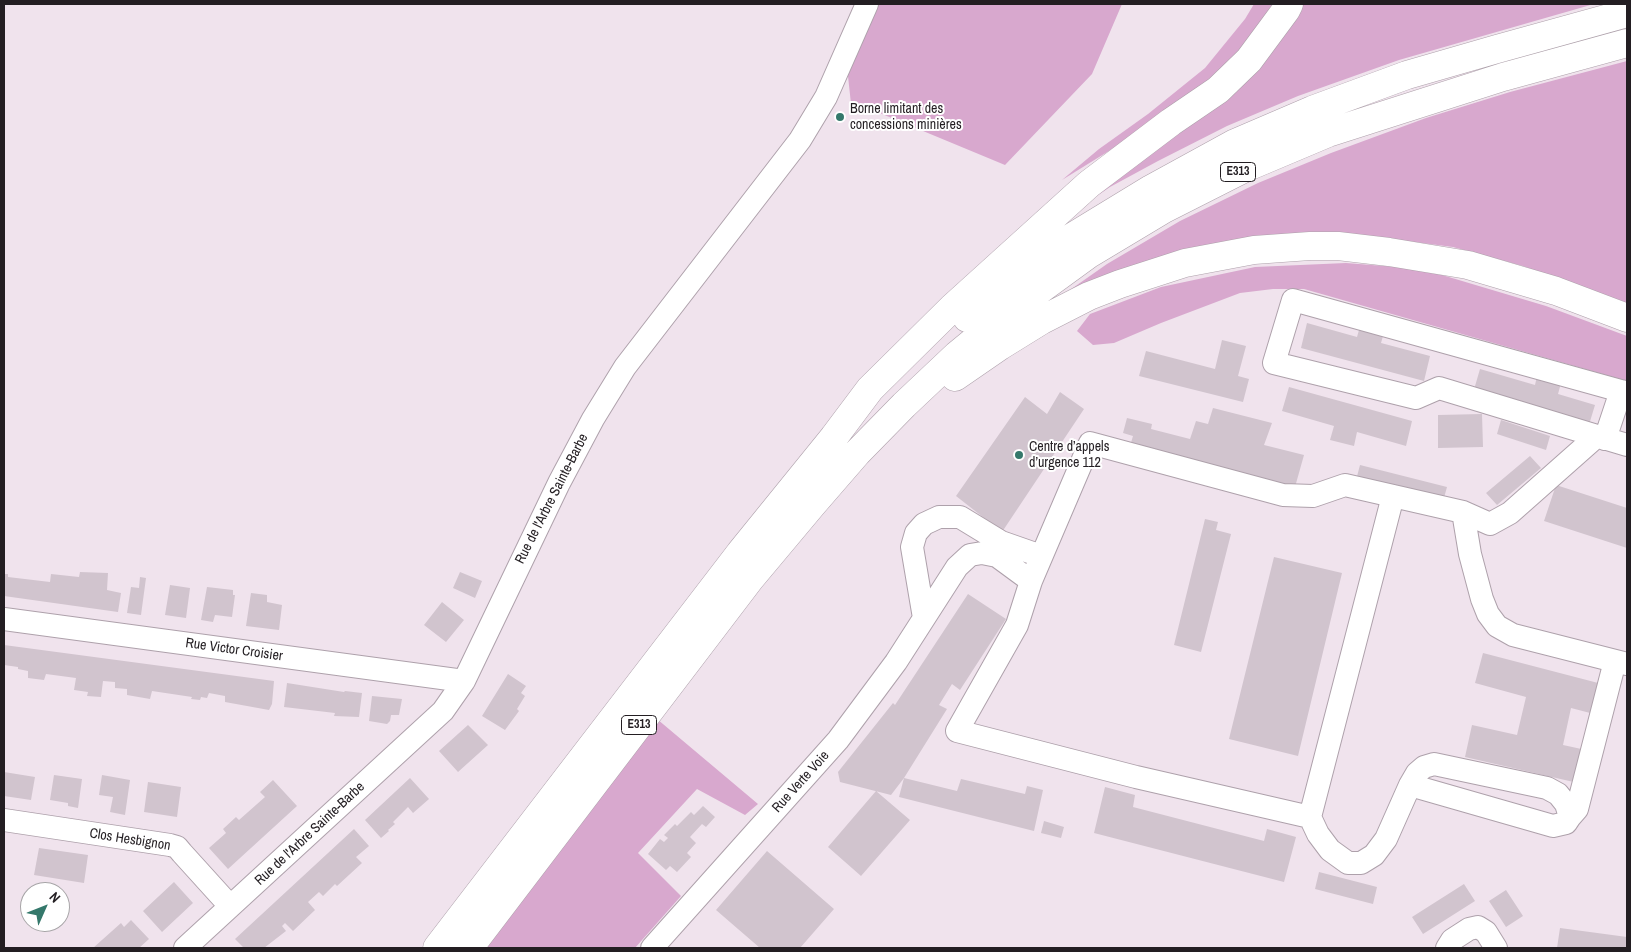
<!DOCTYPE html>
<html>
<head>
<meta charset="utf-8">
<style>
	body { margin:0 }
	#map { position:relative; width:1631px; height:952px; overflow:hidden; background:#f0e3ed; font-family:"Archivo Narrow",sans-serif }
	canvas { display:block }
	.frame { position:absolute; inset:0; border:5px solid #231e22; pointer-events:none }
	.north { position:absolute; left:20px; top:882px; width:50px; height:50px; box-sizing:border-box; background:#fff; border:1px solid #a7a5a7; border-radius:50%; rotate:46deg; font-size:14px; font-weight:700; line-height:20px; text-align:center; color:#231e22 }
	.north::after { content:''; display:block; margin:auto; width:18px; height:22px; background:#34786b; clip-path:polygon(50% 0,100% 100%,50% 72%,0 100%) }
</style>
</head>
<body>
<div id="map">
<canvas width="1631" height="952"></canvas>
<div class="frame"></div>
<div class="north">N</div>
</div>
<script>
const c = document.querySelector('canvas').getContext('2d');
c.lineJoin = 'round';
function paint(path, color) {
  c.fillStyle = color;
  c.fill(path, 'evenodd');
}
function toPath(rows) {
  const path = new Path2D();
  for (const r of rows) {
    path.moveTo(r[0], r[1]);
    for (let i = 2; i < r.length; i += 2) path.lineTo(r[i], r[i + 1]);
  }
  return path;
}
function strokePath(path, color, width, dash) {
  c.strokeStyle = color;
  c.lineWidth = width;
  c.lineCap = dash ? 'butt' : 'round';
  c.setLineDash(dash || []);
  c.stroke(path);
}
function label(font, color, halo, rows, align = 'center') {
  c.font = font + ' "Archivo Narrow",sans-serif';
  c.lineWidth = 4;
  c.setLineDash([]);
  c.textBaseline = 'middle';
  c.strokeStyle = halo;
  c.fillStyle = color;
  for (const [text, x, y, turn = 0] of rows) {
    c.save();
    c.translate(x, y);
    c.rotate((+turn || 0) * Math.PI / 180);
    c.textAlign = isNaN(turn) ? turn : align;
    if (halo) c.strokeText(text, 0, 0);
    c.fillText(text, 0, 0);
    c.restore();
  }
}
paint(toPath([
	[876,4,1122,4,1092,74,1005,165,870,109,852,113,847,67],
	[1254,4,1272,4,1261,23,1237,54,1198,91,1125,141,1062,180,1099,149,1148,114,1205,68,1245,19],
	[1296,4,1594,4,1399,60,1298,96,1227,126,1158,161,1110,187,1063,219],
	[1627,61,1627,303,1523,266,1453,247,1376,237,1057,299,1107,264,1180,221,1258,183,1331,153,1426,118,1510,92],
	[1346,263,1397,267,1442,275,1546,306,1627,336,1627,381,1304,289,1273,289,1240,293,1161,323,1114,343,1093,345,1077,331,1090,314,1161,287,1255,267],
	[657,719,758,804,745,815,697,789,638,853,681,896,635,948,484,948]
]), '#d8a8ce');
paint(toPath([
	[1307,323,1357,337,1361,323,1385,329,1381,343,1430,356,1424,381,1301,348],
	[1222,340,1246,346,1238,376,1249,379,1243,402,1139,376,1146,351,1215,369],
	[1480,369,1535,385,1537,376,1561,383,1558,394,1595,405,1588,428,1473,393],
	[1289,387,1412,421,1406,446,1357,432,1354,446,1330,440,1334,426,1282,411],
	[1060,392,1084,409,1002,532,956,496,1025,397,1047,414],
	[1213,408,1272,423,1264,445,1304,455,1295,487,1130,446,1133,436,1123,433,1127,418,1152,424,1151,429,1190,439,1196,421,1208,424],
	[1482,414,1483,447,1438,448,1438,415],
	[1501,420,1550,436,1546,450,1497,434],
	[1530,456,1541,468,1497,505,1486,493],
	[1360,465,1447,487,1442,505,1355,484],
	[1556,485,1627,508,1627,548,1544,521],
	[1205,519,1218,522,1216,530,1231,534,1201,652,1174,645],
	[1274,557,1342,573,1298,756,1229,739],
	[80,572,108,573,107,590,121,593,118,612,4,596,4,574,8,574,8,577,50,582,51,574,79,577],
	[460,572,482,581,475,598,453,588],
	[140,577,146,578,141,615,127,613,131,587,139,588],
	[170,585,190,588,186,618,165,615],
	[207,587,233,590,233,595,235,595,232,617,215,615,213,622,201,620],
	[251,593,267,595,267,602,282,605,279,630,246,626],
	[968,594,1006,619,960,690,952,684,939,705,947,709,904,778,891,795,840,782,838,772,893,703,895,705],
	[442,602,464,620,446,642,424,625],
	[4,645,274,681,272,704,269,710,225,702,225,696,209,693,207,698,201,697,200,700,191,699,192,697,152,691,150,699,127,695,127,689,115,688,115,682,103,681,101,697,87,696,88,692,74,690,76,678,46,674,44,680,28,678,28,671,18,669,18,667,4,665],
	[1483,653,1602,684,1594,714,1571,708,1563,745,1586,750,1578,783,1465,757,1472,725,1517,735,1526,697,1475,683],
	[508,674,526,686,521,693,525,696,517,709,519,711,505,730,482,716],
	[287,683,344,692,345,691,362,693,359,717,334,716,335,713,284,707],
	[372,696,402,699,399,715,391,715,390,721,387,724,369,721],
	[468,725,488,745,458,772,439,751],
	[4,772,35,777,31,800,4,796],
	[54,775,82,779,78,808,68,806,68,803,50,800],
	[102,775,130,780,125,815,110,812,113,797,99,795],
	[410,778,429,799,413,813,408,807,393,822,395,824,388,830,389,831,381,838,365,820],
	[904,778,957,791,961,779,1025,794,1027,786,1043,790,1034,831,899,797],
	[273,780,297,806,228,869,209,848,226,833,223,829,236,817,239,820,265,797,260,792],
	[148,782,181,787,177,817,144,812],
	[1105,787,1135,795,1133,807,1264,841,1267,829,1296,837,1284,882,1094,833],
	[876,791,910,820,861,876,828,847],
	[703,806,715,817,706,827,702,824,690,837,696,843,687,853,691,857,677,872,670,866,666,870,648,854,660,839,664,842,668,838,664,835,675,824,677,826,691,812,694,815],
	[1044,821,1064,827,1061,838,1041,833],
	[354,829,369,846,356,857,362,863,337,886,335,884,323,896,319,892,308,902,315,910,293,931,285,923,282,926,286,931,264,948,244,948,235,939],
	[39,848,88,855,84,883,34,875],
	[767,851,834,909,800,948,760,948,716,910],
	[1319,872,1377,887,1373,904,1315,889],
	[174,882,193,903,162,932,143,911],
	[1464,884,1475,901,1423,934,1412,917],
	[1506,890,1523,916,1506,927,1489,901],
	[131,920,149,939,139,948,93,948,121,923,124,927],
	[1560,928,1627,937,1627,948,1557,948]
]), '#d1c4ce');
const minor = toPath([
	[1597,436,1439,388,1416,398,1274,363,1293,300,1621,391],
	[1605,439,1621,391,1627,393],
	[1393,496,1310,817,1136,777,957,731,1017,625,1031,581,1090,443,1283,495,1313,496,1345,485,1463,512,1490,524,1510,513,1597,436,1627,445],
	[1463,512,1470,554,1482,599,1488,614,1497,626,1513,635,1627,664],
	[924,618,912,547,916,533,924,524,939,517,960,517,1001,542,1041,556],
	[4,619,464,681],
	[1310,817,1318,834,1330,850,1348,863,1361,863,1374,855,1386,839,1410,785,1417,773,1424,767,1434,764,1547,788,1558,794,1566,804,1570,817,1566,823,1553,826,1410,785],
	[1570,817,1577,809,1615,661],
	[4,820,170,845,177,847,182,853,230,906],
	[185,948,443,711,464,681,559,483,593,419,625,367,800,140,826,97,867,4],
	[652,948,838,740,896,662,957,567,970,555,982,553,997,556,1031,581],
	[1447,948,1452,940,1469,929,1478,927,1486,932,1496,948]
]);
const highway = toPath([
	[967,318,987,300,1069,239,1151,189,1235,143,1312,110,1407,75,1497,49,1627,13],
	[955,377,1000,346,1042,320,1089,296,1120,284,1185,263,1254,250,1310,246,1338,246,1389,252,1468,265,1556,291,1627,318],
	[437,948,740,553,834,437,870,389,952,308,1089,184,1171,122,1218,90,1249,60,1286,10,1289,4],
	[469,948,750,579,812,505,857,453,904,405,957,355,1008,313,1089,254,1164,209,1245,168,1328,133,1503,77,1627,43]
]);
strokePath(minor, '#aea1ab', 24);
strokePath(highway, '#aea1ab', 29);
strokePath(minor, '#fff', 22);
strokePath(highway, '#fff', 28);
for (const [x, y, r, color] of [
	[840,117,5,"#34786b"],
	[1019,455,5,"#34786b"]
]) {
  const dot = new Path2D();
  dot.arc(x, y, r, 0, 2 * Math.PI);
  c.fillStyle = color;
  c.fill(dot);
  strokePath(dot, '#fff', 2);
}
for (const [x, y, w] of [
	[1238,172,35],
	[639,725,35]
]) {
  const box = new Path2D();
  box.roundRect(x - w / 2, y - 9.5, w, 19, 4);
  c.fillStyle = '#fff';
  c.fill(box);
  strokePath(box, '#231e22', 1);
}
label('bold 12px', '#231e22', null, [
	["E313",1238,172],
	["E313",639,725]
]);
label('14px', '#231e22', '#fff', [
	["Borne limitant des",850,109],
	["concessions minières",850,125],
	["Centre d’appels",1029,447],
	["d’urgence 112",1029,463]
], 'left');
label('14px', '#231e22', '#fff', [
	["Rue de l'Arbre Sainte-Barbe",552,499,-63],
	["Rue Victor Croisier",234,650,8],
	["Rue Verte Voie",801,782,-48],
	["Rue de l'Arbre Sainte-Barbe",310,834,-43],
	["Clos Hesbignon",130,840,9]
]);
</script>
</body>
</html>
